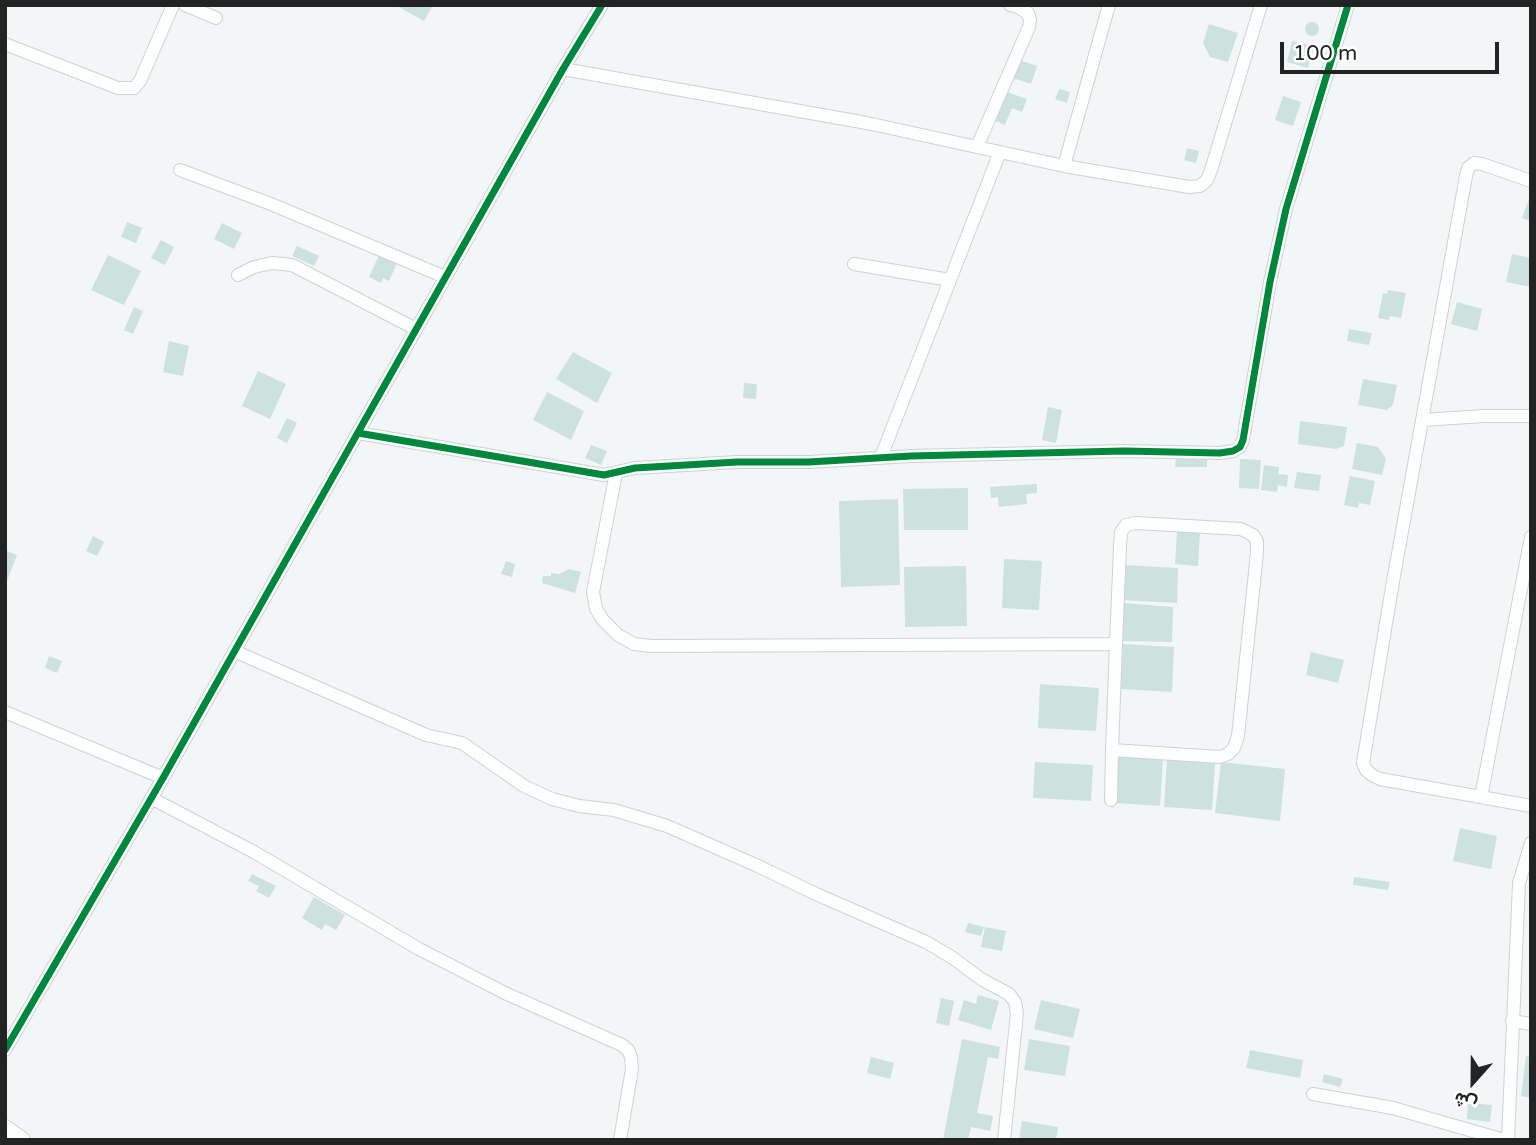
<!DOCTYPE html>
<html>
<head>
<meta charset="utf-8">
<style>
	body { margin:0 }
	#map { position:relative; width:1536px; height:1145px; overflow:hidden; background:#f2f6f6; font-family:"Varela Round",Vazirmatn,sans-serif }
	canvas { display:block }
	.frame { position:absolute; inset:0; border:7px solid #212423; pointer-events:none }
	.north { position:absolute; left:1438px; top:1047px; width:70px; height:70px; -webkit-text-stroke:5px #fff; paint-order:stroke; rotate:201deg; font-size:19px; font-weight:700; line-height:28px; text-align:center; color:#212423 }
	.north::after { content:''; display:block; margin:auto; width:24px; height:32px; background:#212423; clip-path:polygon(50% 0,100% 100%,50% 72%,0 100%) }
	.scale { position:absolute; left:1280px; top:42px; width:219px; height:32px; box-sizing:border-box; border:4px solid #212423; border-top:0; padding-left:9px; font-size:21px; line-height:24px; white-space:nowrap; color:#212423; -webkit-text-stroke:5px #fff; paint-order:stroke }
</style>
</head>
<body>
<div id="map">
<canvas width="1536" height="1145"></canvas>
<div class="frame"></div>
<div class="north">ش</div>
<div class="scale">100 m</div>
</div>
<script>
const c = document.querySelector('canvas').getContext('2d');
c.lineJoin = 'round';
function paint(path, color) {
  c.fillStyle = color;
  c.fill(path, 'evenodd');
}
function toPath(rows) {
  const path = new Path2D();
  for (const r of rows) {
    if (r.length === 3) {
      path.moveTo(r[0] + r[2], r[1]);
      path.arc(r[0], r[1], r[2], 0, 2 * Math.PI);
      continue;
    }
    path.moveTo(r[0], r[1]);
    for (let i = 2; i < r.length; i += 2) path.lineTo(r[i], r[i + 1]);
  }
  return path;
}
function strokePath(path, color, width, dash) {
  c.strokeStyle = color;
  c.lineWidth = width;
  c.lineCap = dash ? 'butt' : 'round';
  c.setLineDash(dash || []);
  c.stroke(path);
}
paint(toPath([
	[395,5,433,5,424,21],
	[1312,29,7],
	[1209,24,1238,33,1228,62,1210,57,1203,43],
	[1292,41,1314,46,1308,68,1287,62],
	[1016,59,1037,66,1031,84,1010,77],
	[1059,89,1070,92,1067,103,1055,99],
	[1004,91,1027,99,1022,112,1012,108,1005,125,993,120],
	[1283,96,1301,102,1293,126,1275,120],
	[1187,148,1199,151,1196,163,1184,160],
	[1531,194,1531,221,1522,218],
	[127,222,142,228,136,243,121,237],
	[222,223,242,233,234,249,214,239],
	[161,240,174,247,165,265,151,258],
	[297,246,319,256,314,266,292,256],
	[380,253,398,261,389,281,383,278,381,283,369,277],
	[1512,254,1531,258,1531,287,1506,282],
	[108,255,141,271,124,305,91,290],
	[1388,290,1406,293,1401,318,1390,316,1389,320,1378,318,1383,293,1387,294],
	[1457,302,1482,309,1477,331,1451,324],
	[134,307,143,311,133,334,124,330],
	[1349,329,1372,333,1369,345,1347,341],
	[169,341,189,346,183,376,163,372],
	[573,352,612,373,597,403,556,379],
	[258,371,286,384,270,419,242,406],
	[1363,379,1397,385,1393,405,1387,410,1358,405],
	[744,383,757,384,756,399,743,398],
	[547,392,584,411,571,440,533,420],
	[1048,407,1062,410,1056,443,1042,440],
	[287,418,297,423,287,443,277,438],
	[1300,421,1347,427,1344,446,1336,449,1298,444],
	[1357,443,1378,447,1386,459,1382,475,1352,469],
	[591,445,607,451,601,465,585,458],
	[1176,455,1207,456,1207,467,1175,467],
	[1240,459,1261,460,1259,489,1239,488],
	[1264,465,1279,467,1278,474,1288,475,1287,487,1278,485,1277,492,1261,490],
	[1297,472,1321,475,1319,491,1294,488],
	[1350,476,1375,481,1370,505,1359,503,1358,508,1344,505],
	[1037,484,1037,493,1026,494,1027,504,999,507,998,497,991,498,990,487],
	[968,488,968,530,904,530,903,489],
	[898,499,900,585,841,587,839,501],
	[1177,532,1200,533,1198,566,1175,564],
	[93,536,104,542,97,556,86,551],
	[5,550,17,555,5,586],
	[1004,559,1042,561,1039,610,1002,608],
	[506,561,515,564,512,577,501,574],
	[1123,565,1178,568,1177,603,1121,600],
	[966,566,967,626,905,627,904,567],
	[569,569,581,572,575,593,542,583,543,576,551,576,551,573,559,574],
	[1123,603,1173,607,1172,642,1121,641],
	[1123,644,1174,647,1172,692,1121,689],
	[1311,652,1344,660,1338,683,1306,675],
	[49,656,62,661,57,673,45,668],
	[1040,684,1099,688,1096,731,1038,728],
	[1118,755,1163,758,1160,806,1116,803],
	[1167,760,1215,763,1212,810,1164,807],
	[1035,762,1093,765,1091,801,1033,798],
	[1221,762,1285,769,1280,821,1215,813],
	[1460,828,1497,836,1491,869,1453,861],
	[252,874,276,886,269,898,256,891,259,886,248,881],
	[1354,877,1390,882,1388,890,1353,885],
	[314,897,345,915,336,930,325,924,322,930,302,918],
	[968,923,984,927,981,936,965,932],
	[985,927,1006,931,1002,951,981,947],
	[978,995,999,1001,991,1030,958,1020,964,1000,976,1004],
	[941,998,954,1001,949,1026,936,1023],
	[1041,1000,1080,1009,1073,1038,1034,1029],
	[962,1039,1000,1047,998,1059,988,1057,977,1113,993,1116,990,1131,971,1127,968,1140,943,1140],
	[1029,1039,1070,1046,1065,1076,1024,1070],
	[1250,1050,1303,1060,1300,1078,1246,1068],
	[1526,1056,1531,1057,1531,1098,1521,1096],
	[871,1057,894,1063,890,1079,867,1073],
	[1324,1074,1343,1079,1340,1087,1322,1082],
	[1468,1103,1492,1105,1490,1122,1467,1119],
	[1022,1121,1058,1127,1056,1140,1019,1140]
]), '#cde2df');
const minor = toPath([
	[185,5,216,18],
	[5,44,118,88,134,88,140,81,173,5],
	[563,69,867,123,1064,166,1189,187,1200,186,1207,180,1211,170,1261,5],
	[977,147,1029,27,1030,20,1028,13,1018,7,1010,5],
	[1064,166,1109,5],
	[180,170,271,204,445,277],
	[1531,181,1482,164,1474,163,1468,168,1466,176,1392,587,1363,763,1366,770,1372,775,1380,779,1531,806],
	[854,264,950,280],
	[238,275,254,267,272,263,292,265,416,329],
	[1422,420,1484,416,1531,416],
	[358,433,604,475,635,468,737,462,809,462,911,456,1124,451,1220,453,1233,451,1240,447,1243,440,1270,282,1286,209,1348,5],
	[881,457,1000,152],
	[616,473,593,592,596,609,603,620,618,635,634,644,651,646,1116,644],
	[234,651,426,735,462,743,524,786,552,799,579,806,614,810,667,826,758,866,816,894,926,942,953,958,981,979,1009,994,1015,1002,1017,1013,1004,1140],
	[5,712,163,778],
	[1481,797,1531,537],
	[151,798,254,852,419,949,507,994,622,1045,628,1050,631,1057,632,1069,620,1140],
	[1111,800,1112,750,1116,644,1120,547,1121,532,1126,525,1136,523,1241,529,1253,535,1257,541,1257,553,1238,736,1234,748,1228,754,1220,757,1112,750],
	[1512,1021,1531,1024],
	[5,1050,163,778,563,69,602,5],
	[1313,1094,1393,1108,1504,1140],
	[1508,1140,1519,883,1531,843]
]);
const tertiary = toPath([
	[5,1128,22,1140]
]);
strokePath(minor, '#cfd2d2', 14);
strokePath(tertiary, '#cfd2d2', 18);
strokePath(minor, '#fdfefe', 12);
strokePath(tertiary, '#fdfefe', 16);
strokePath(toPath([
	[358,433,604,475,635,468,737,462,809,462,911,456,1124,451,1220,453,1233,451,1240,447,1243,440,1270,282,1286,209,1348,5],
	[5,1050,163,778,563,69,602,5]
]), '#00873e', 7);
</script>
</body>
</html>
